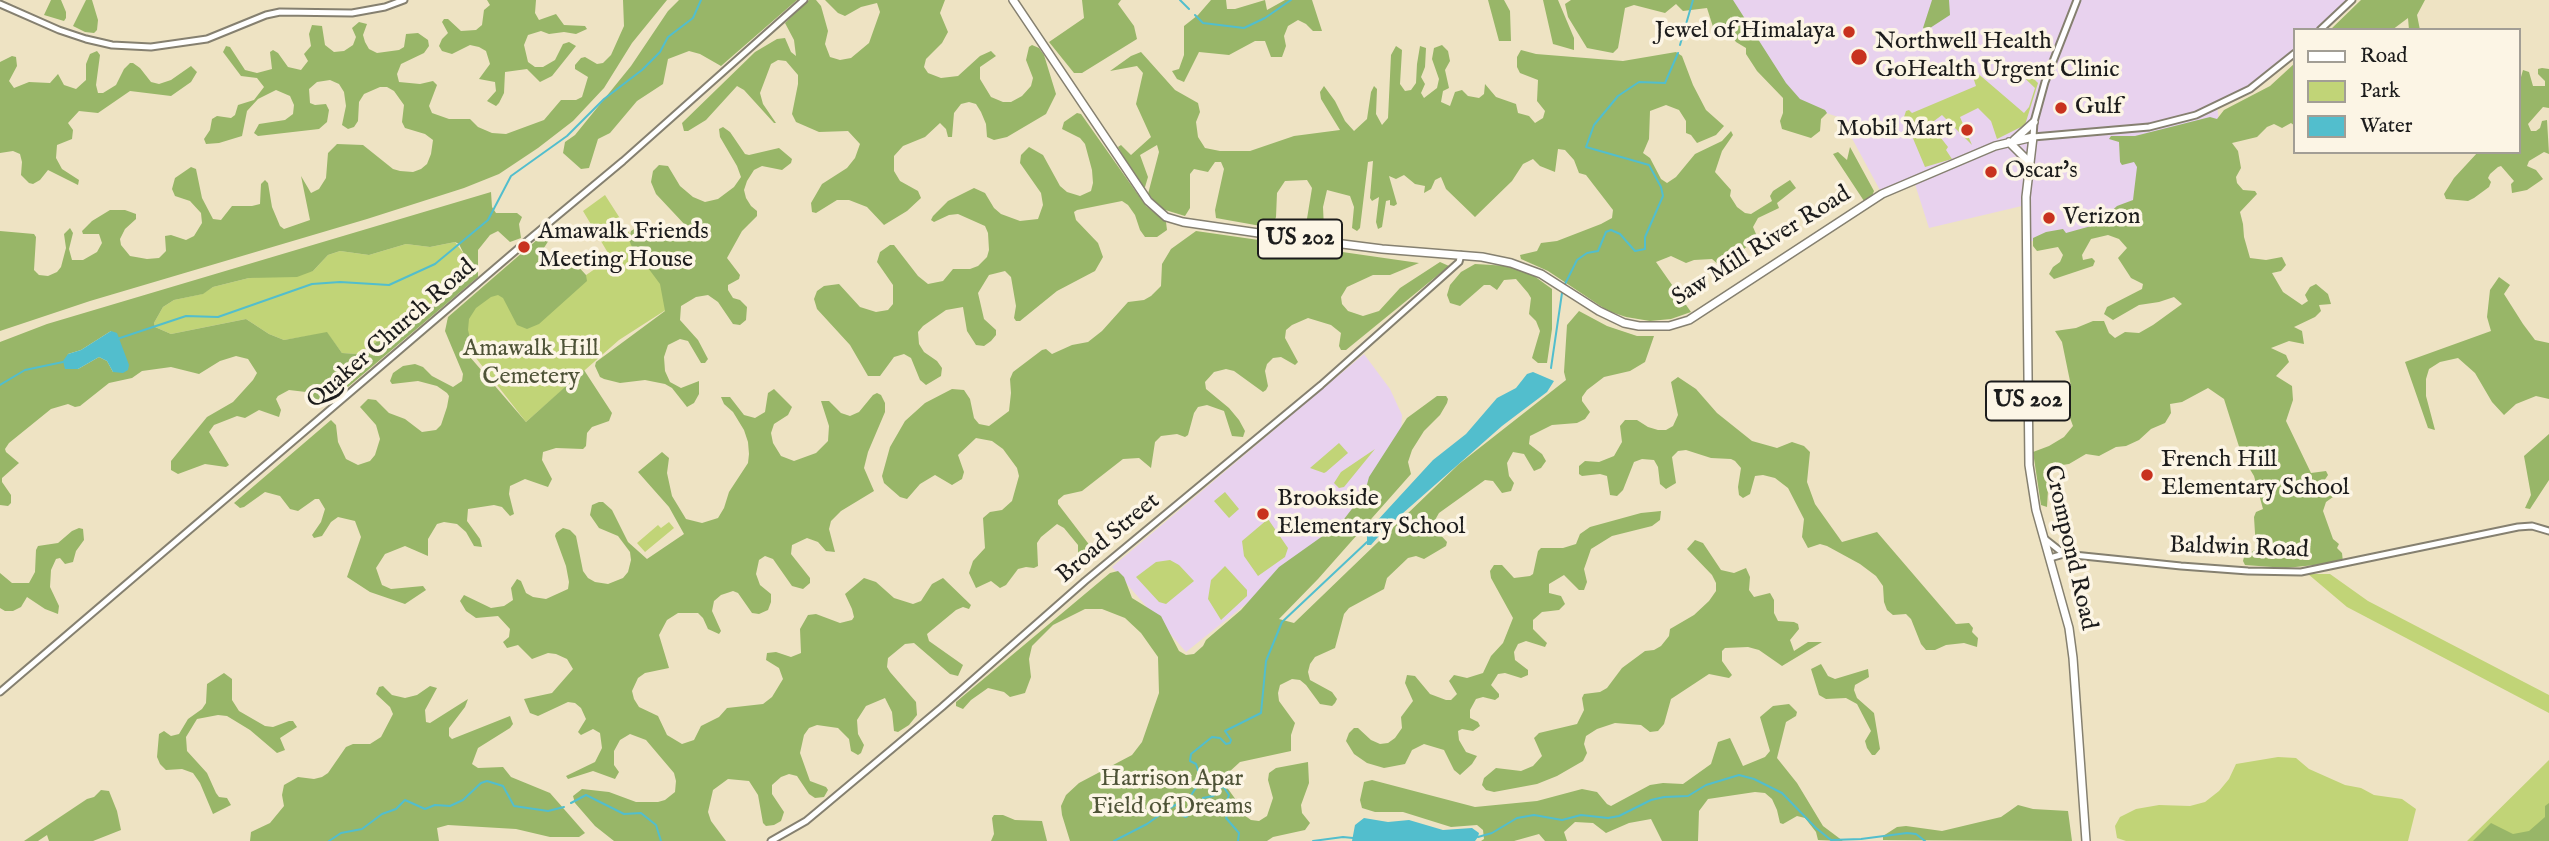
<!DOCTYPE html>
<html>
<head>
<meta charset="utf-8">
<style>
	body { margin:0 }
	#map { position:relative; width:2549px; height:841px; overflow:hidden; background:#eee3c3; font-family:"IM FELL English",serif }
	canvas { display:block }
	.legend { position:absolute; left:2293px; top:28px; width:228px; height:126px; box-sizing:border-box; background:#fcf5e5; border:2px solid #a29e95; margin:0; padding:9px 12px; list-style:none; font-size:21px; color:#1c1c1c }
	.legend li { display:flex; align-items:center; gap:14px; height:35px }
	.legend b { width:35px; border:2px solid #a29e95 }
</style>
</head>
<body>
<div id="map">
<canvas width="2549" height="841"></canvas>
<ul class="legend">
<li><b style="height:9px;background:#fff"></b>Road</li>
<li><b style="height:19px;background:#c1d477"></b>Park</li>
<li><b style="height:19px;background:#52becd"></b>Water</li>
</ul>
</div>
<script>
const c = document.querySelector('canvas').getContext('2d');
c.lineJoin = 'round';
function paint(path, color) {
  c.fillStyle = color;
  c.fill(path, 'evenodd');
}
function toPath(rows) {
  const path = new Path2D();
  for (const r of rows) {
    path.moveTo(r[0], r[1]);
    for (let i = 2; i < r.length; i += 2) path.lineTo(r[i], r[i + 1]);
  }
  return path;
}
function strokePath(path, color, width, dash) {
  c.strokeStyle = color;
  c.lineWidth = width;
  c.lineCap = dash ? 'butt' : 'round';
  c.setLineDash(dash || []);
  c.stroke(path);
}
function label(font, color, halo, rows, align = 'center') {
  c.font = font + ' "IM FELL English",serif';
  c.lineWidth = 7;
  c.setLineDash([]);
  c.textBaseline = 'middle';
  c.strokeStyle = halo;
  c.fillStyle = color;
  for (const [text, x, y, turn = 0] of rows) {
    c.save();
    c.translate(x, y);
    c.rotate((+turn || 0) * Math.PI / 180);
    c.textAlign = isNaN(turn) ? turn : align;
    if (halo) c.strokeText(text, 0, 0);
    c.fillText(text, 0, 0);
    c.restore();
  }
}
paint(toPath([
	[1731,0,2352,0,2320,30,2295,30,2295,52,2266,78,2217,106,2230,207,2142,224,2026,242,2026,205,1929,228,1914,181,1882,194,1841,118,1800,104,1783,83],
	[1364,354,1390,389,1402,415,1401,435,1381,483,1321,544,1186,652,1112,567]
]), '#e8d2ee');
paint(toPath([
	[2012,66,2028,79,2031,76,2038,83,2025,125,1997,139,1991,121,1978,108,1960,117,1972,145,1942,115,1930,124,1948,147,1946,150,1952,159,1925,167,1904,117,1906,111,1909,110,1912,113,1976,86,1972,74,1975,71,2024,113,2029,107,2035,88],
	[605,195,675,304,619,340,526,422,447,321,495,277,570,286,611,258,583,211],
	[455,242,464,254,455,282,428,308,358,354,342,353,327,333,284,340,269,334,246,319,171,334,155,327,154,323,163,307,174,300,202,294,213,287,249,278,313,271,328,255,340,251,369,255,406,244,430,247],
	[1339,443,1348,453,1326,472,1324,473,1310,468],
	[1375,449,1344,487,1339,488,1334,483,1341,472],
	[1225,492,1239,509,1229,518,1214,501],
	[1268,519,1288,548,1285,557,1258,576,1244,556,1242,541],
	[669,522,674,528,645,552,637,543,658,525,661,528],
	[1170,560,1179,565,1194,581,1166,604,1159,602,1136,577,1156,562],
	[1225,566,1247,590,1247,596,1221,620,1208,599,1211,580],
	[2308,574,2330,574,2368,601,2549,695,2549,713,2347,607],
	[2278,757,2296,758,2309,769,2345,785,2361,788,2374,795,2402,799,2416,809,2408,841,2126,841,2117,838,2115,826,2120,817,2136,809,2159,805,2190,806,2205,802,2219,791,2229,779,2236,764],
	[2549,760,2549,841,2467,841]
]), '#c1d477');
paint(toPath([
	[51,0,61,0,66,12,66,18,64,21,44,15],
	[86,0,92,0,98,20,97,30,94,33,85,32,73,26],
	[487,0,536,0,535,13,539,20,556,14,564,25,585,26,587,29,576,34,564,32,549,34,541,31,528,35,524,45,528,62,535,67,543,67,555,60,563,44,569,42,576,46,552,76,540,82,527,69,505,72,504,93,499,103,496,106,487,101,496,91,495,82,479,79,490,64,486,51,479,47,470,45,452,54,442,51,439,46,442,39,448,33,442,22,444,19,448,19,461,31,476,30,482,25,484,10,490,5],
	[623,0,667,0,632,43,604,88,573,121,538,148,499,174,464,188,367,219,90,301,0,331,0,231,34,234,36,237,34,270,39,275,48,276,57,272,61,267,66,248,64,234,70,228,73,233,69,249,72,260,83,260,97,252,102,243,99,234,83,234,82,231,92,221,110,210,125,210,136,214,136,219,125,229,120,239,121,245,130,256,147,259,159,258,166,251,165,236,171,235,186,240,194,236,202,223,201,213,190,201,175,196,172,189,175,178,191,167,196,169,202,198,213,219,221,220,232,206,252,206,260,204,261,184,265,180,268,183,272,207,280,226,284,229,310,220,301,176,311,193,319,189,326,178,328,153,337,144,363,145,393,169,400,171,413,172,421,169,427,164,431,154,433,140,425,134,405,128,402,122,404,105,394,91,387,87,380,87,364,94,359,102,358,121,354,127,348,129,342,125,346,106,344,92,339,84,330,80,317,82,309,89,310,103,315,105,326,104,329,110,327,122,319,129,258,136,254,133,259,124,285,120,293,114,294,105,290,96,276,90,258,99,247,111,242,136,219,143,206,144,204,139,210,130,212,119,217,116,231,118,235,115,238,105,254,100,264,87,257,78,241,76,223,52,226,46,230,47,245,70,257,73,272,69,270,52,273,50,278,53,288,67,301,70,308,61,304,54,311,46,309,34,312,25,322,26,325,45,334,52,344,51,353,45,356,37,352,28,359,22,367,24,363,35,365,42,369,49,377,53,399,50,404,47,406,34,418,33,428,40,429,46,424,53,401,64,397,74,399,82,420,84,433,81,437,85,429,106,432,113,449,119,470,119,478,127,492,133,506,134,544,120,561,100,576,100,582,97,588,77,575,69,575,65,581,58,585,57,597,64,603,63,611,55,624,26],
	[679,0,797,0,721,66,700,54,689,51,668,59,663,84,637,101,610,133,598,139,589,168,581,169,563,153,565,142,575,135,631,66,668,11],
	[809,0,816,0,821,6,828,31,825,44,830,57,840,60,851,58,869,43,880,12,877,3,861,7,845,16,838,13,825,0,945,0,940,13,948,32,942,43,926,59,924,67,928,73,941,78,958,76,980,56,991,51,996,56,980,67,980,79,991,97,1003,102,1011,102,1022,96,1031,86,1033,78,1026,60,1029,47,1032,45,1039,48,1044,55,1056,94,1046,114,1007,137,994,140,987,137,986,124,981,112,976,104,969,102,961,104,954,113,952,137,948,137,946,129,940,123,925,137,903,146,894,156,894,171,900,181,918,191,921,198,907,211,884,225,867,207,849,200,837,200,816,213,812,212,811,203,822,184,847,168,855,158,860,144,848,131,819,132,796,122,792,114,798,84,798,75,786,61,778,60,771,64,760,93,763,104,776,123,774,123,744,90,737,86,706,120,688,131,684,131,682,123,755,52,777,39,785,38,791,52,796,56,794,40,785,23],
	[1082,0,1121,0,1118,4,1134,26,1137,39,1082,73,1074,73,1049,42,1084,18],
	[1211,0,1226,0,1227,9,1235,9,1265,0,1267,10,1285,0,1312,0,1322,31,1313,31,1306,24,1298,20,1288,26,1284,36,1286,46,1282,57,1271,57,1265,41,1255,41,1229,55,1199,52,1184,82,1177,79,1172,71,1179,69,1184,55,1184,26,1198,15],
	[1488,0,1504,0,1510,11,1511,41,1499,41],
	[1543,0,1558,0,1574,38,1574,50,1553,44],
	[1571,0,1733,0,1786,83,1800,99,1825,110,1827,113,1821,119,1820,131,1811,138,1782,129,1780,121,1783,113,1783,98,1757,71,1746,54,1746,48,1736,42,1728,31,1714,30,1707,8,1683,11,1676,4,1665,13,1634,5,1625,8,1618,48,1613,53,1587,48,1568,17,1565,4],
	[1932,0,1949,0,1950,15,1930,28,1932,36,1923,28],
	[2361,0,2425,0,2417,15,2420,30,2409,30,2408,18,2392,30,2330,30],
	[1442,45,1448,51,1450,61,1445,70,1449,88,1443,91,1441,102,1450,106,1455,92,1462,90,1468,96,1479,98,1484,94,1485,84,1496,97,1516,104,1518,113,1529,116,1535,123,1543,118,1545,111,1537,101,1538,80,1520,73,1517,67,1517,57,1521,50,1536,54,1623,61,1676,52,1682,56,1693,85,1706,110,1724,126,1716,135,1697,143,1691,135,1686,133,1686,121,1679,110,1666,105,1650,111,1649,139,1643,153,1650,158,1661,179,1667,183,1676,177,1695,154,1722,141,1731,131,1733,135,1722,151,1715,172,1731,190,1730,196,1737,207,1745,213,1751,214,1772,201,1770,196,1773,191,1790,180,1796,188,1777,203,1779,208,1758,218,1753,227,1759,241,1751,243,1728,263,1719,265,1712,259,1694,260,1686,263,1671,256,1656,262,1691,312,1671,319,1650,321,1626,317,1608,311,1548,271,1521,259,1520,255,1537,251,1541,243,1557,241,1601,224,1612,218,1613,210,1586,175,1579,173,1574,160,1565,150,1558,149,1555,172,1540,166,1533,159,1523,164,1512,181,1475,217,1446,189,1441,177,1435,180,1431,189,1424,193,1425,186,1415,184,1404,175,1396,179,1389,176,1397,204,1394,206,1390,205,1390,200,1386,201,1382,227,1378,229,1376,222,1379,197,1372,201,1370,198,1373,161,1368,162,1360,228,1357,231,1352,228,1354,207,1350,196,1327,190,1323,207,1324,229,1321,235,1305,231,1312,188,1307,180,1285,181,1277,193,1276,217,1272,228,1216,218,1215,210,1224,169,1221,162,1215,162,1208,172,1194,169,1190,174,1190,208,1185,216,1162,209,1148,194,1159,152,1157,145,1140,155,1148,177,1145,187,1143,187,1133,174,1118,147,1121,145,1131,155,1151,137,1136,104,1143,73,1137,66,1110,71,1131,56,1141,52,1175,90,1198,103,1200,112,1196,122,1198,137,1205,148,1220,151,1250,151,1294,136,1340,130,1321,99,1320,92,1324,86,1335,101,1345,121,1354,131,1367,119,1371,92,1374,86,1377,89,1376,114,1382,125,1388,118,1391,55,1396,46,1402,50,1400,84,1405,91,1411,90,1416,83,1417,64,1420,46,1426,48,1425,67,1421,77,1425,84,1421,93,1424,98,1437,88,1439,79,1432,59,1434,48],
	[97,51,100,55,96,85,98,93,103,93,116,85,124,69,130,63,133,63,140,68,151,82,159,84,171,80,191,66,197,72,191,82,171,96,130,91,98,113,79,111,68,123,73,130,72,139,57,145,56,158,62,169,79,180,78,185,48,170,40,180,33,184,29,183,21,175,22,162,20,154,13,151,0,153,0,62,12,56,16,57,17,66,9,81,14,88,29,82,50,83,58,74,64,85,76,89,86,80,86,64,90,54],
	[2295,63,2295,126,2291,123,2282,128,2274,124,2267,127,2257,137,2232,143,2238,151,2241,168,2236,177,2237,183,2243,190,2255,191,2257,194,2240,212,2243,224,2244,237,2250,258,2266,260,2282,257,2286,265,2281,271,2272,273,2283,292,2302,305,2308,301,2305,295,2310,287,2316,284,2328,294,2331,304,2319,305,2321,311,2315,317,2294,327,2302,331,2304,344,2289,341,2271,348,2286,355,2289,362,2276,376,2292,386,2293,400,2286,421,2311,473,2326,471,2328,475,2324,481,2324,488,2333,497,2326,502,2323,511,2333,539,2339,544,2337,548,2342,553,2343,562,2286,568,2245,565,2243,561,2244,557,2256,549,2254,517,2256,512,2263,509,2254,476,2242,456,2224,399,2208,388,2182,402,2170,404,2171,413,2165,423,2151,429,2139,440,2126,446,2116,447,2099,456,2086,454,2069,464,2056,466,2049,473,2047,507,2041,505,2033,452,2049,446,2064,437,2073,426,2063,399,2065,390,2071,386,2062,342,2055,331,2076,328,2093,321,2104,321,2109,333,2115,338,2125,332,2139,333,2153,325,2182,304,2174,297,2159,302,2139,305,2113,320,2104,314,2107,307,2142,289,2143,284,2131,278,2118,258,2127,248,2119,239,2108,235,2091,239,2082,255,2083,260,2092,258,2095,261,2093,266,2054,279,2049,274,2053,267,2060,262,2063,255,2058,247,2037,251,2033,246,2033,238,2046,232,2063,229,2066,233,2102,223,2104,218,2117,206,2133,200,2137,167,2134,162,2122,165,2120,162,2119,142,2109,139,2111,136,2135,136,2210,117,2217,119,2224,110,2270,86],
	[2542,68,2549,69,2549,108,2543,107,2528,124,2531,131,2536,131,2540,128,2542,121,2547,120,2549,154,2544,152,2529,161,2527,166,2536,170,2543,179,2527,190,2512,193,2511,184,2514,181,2501,166,2498,167,2490,174,2488,178,2491,182,2489,187,2474,198,2468,201,2446,199,2444,194,2454,178,2478,152,2519,152,2521,77,2523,70,2529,72,2533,86,2545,86,2545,81,2538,74,2538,69],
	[1077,113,1081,114,1146,206,1166,222,1167,230,1157,237,1145,237,1140,230,1135,215,1128,205,1122,201,1077,210,1074,212,1076,220,1098,243,1103,257,1095,271,1057,291,1020,321,1016,321,1014,318,1016,306,1011,277,1005,271,989,275,978,293,984,319,996,330,996,335,991,341,984,346,976,345,967,331,963,307,946,310,923,326,918,332,919,344,924,352,937,361,942,368,941,376,926,385,920,380,911,358,904,354,894,357,880,376,868,376,850,345,817,309,814,299,817,291,824,286,839,284,860,307,876,312,888,310,893,304,893,285,877,262,880,252,890,245,894,245,918,276,928,284,943,281,953,269,970,269,978,266,987,257,989,250,988,233,985,226,958,214,949,215,934,222,931,220,933,216,948,201,974,188,985,193,994,208,1001,214,1020,221,1038,219,1043,205,1041,193,1020,163,1021,155,1029,147,1043,155,1060,186,1067,192,1080,196,1091,191,1093,183,1092,170,1085,144,1080,138,1062,129,1064,122],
	[723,127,730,132,745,154,749,155,779,148,792,159,791,163,782,170,762,166,754,170,747,181,744,190,746,198,751,206,757,211,757,216,742,231,727,258,740,275,739,279,728,285,728,290,733,298,740,300,747,307,746,320,740,325,733,324,718,302,708,295,696,297,681,306,680,320,698,340,708,359,705,363,701,363,688,341,680,339,668,345,664,357,665,371,670,382,681,388,699,381,699,394,694,403,687,407,672,388,665,384,645,380,620,383,604,379,600,377,595,366,596,362,665,311,660,284,631,245,629,239,631,231,644,223,656,227,678,240,682,240,689,235,687,227,656,194,651,182,653,171,659,165,668,166,680,186,693,197,705,202,718,199,734,187,741,177,737,166,720,137,719,129],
	[1850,147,1874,191,1872,196,1864,201,1833,154,1838,152,1847,160],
	[491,192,492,207,496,213,517,213,522,217,519,224,521,238,510,242,498,231,490,235,478,250,478,277,335,398,328,402,319,402,306,392,289,390,278,396,276,399,281,410,279,417,259,410,245,418,237,416,214,425,209,432,229,465,226,467,205,464,178,474,171,470,171,461,207,417,233,402,253,380,257,373,248,359,236,356,220,361,199,374,171,367,142,371,132,378,109,383,80,406,75,407,68,404,51,409,9,443,5,449,6,452,19,463,2,478,2,482,11,495,11,503,8,506,0,505,0,342,47,324],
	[455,242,459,244,464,254,455,282,428,308,358,354,342,353,327,332,284,340,269,334,246,319,171,334,155,327,154,323,163,307,174,300,203,294,213,287,249,278,297,277,313,271,328,255,340,251,369,255,406,244,430,247],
	[111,331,113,372,107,361,99,357,78,369,65,369,68,354,81,350],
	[553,226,554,232,542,251,547,268,553,269,576,264,586,275,587,281,539,324,527,329,517,325,503,298,498,295,491,297,476,308,469,319,468,330,472,346,470,357,526,422,584,370,612,413,609,421,592,427,587,433,586,446,583,449,556,448,543,452,542,460,552,479,548,487,525,479,510,486,509,494,514,514,510,516,502,507,494,505,468,509,467,521,480,539,482,547,474,546,466,532,457,524,444,522,437,524,428,539,428,556,405,546,385,554,376,568,382,585,391,589,423,586,426,590,405,604,370,592,347,577,361,537,355,521,338,517,331,522,322,536,314,538,312,535,321,522,325,509,319,499,315,499,298,511,290,509,280,496,265,492,244,507,240,508,234,503,331,420,336,425,338,442,346,459,358,465,370,461,375,455,380,439,376,425,360,407,368,399,376,400,389,413,405,419,422,432,436,430,441,425,447,407,449,396,447,393,437,386,418,381,392,384,390,381,393,373,403,366,415,364,423,367,432,376,453,387,462,381,463,374,445,331,448,317],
	[1196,231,1419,263,1390,275,1373,275,1347,287,1341,297,1342,304,1348,311,1363,316,1379,311,1400,288,1440,262,1449,266,1346,350,1341,350,1339,346,1341,333,1331,325,1308,318,1292,325,1286,330,1285,338,1298,362,1295,365,1281,357,1273,358,1267,364,1265,371,1268,386,1266,390,1263,392,1234,371,1226,369,1214,372,1205,382,1206,389,1229,408,1239,420,1245,431,1243,437,1232,436,1224,411,1207,405,1198,407,1194,413,1188,435,1185,437,1177,434,1161,436,1155,442,1151,468,1139,458,1123,459,1082,491,1064,495,1058,500,1058,504,1094,551,1094,558,1089,564,1081,565,1078,562,1078,545,1064,528,1057,524,1041,537,1037,543,1038,566,1034,568,1026,567,1018,569,1006,585,1000,588,991,581,976,588,969,573,973,561,985,548,983,518,990,512,1002,510,1012,501,1019,476,1017,468,1003,449,992,441,976,438,958,455,964,472,962,479,952,485,935,475,920,484,907,499,900,497,884,483,882,476,890,447,905,421,925,403,952,389,964,390,970,399,974,418,979,424,989,426,1009,411,1011,393,1010,379,1013,372,1042,350,1046,349,1052,354,1072,345,1088,342,1102,331,1128,302,1144,300,1151,296,1161,286,1162,264,1171,249],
	[1475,264,1509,266,1530,273,1552,289,1552,329,1547,363,1538,363,1532,358,1540,331,1536,321,1529,314,1531,298,1528,293,1516,279,1504,280,1497,290,1490,285,1484,285,1460,306,1450,303,1447,295,1450,285,1461,272],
	[2499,277,2510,285,2504,294,2523,324,2535,340,2549,343,2549,399,2536,396,2516,404,2504,415,2492,402,2475,373,2458,358,2440,362,2429,369,2426,379,2426,396,2435,430,2428,428,2405,362,2491,331,2487,317,2490,290],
	[1579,311,1607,326,1637,336,1654,336,1645,362,1630,371,1604,377,1587,390,1582,397,1582,401,1590,412,1585,419,1577,423,1552,425,1530,436,1529,444,1542,454,1546,461,1541,468,1534,471,1524,454,1513,452,1507,463,1509,476,1514,483,1511,491,1502,493,1493,481,1485,480,1439,513,1435,520,1435,529,1447,542,1446,546,1424,559,1416,556,1408,558,1387,578,1384,589,1349,608,1344,614,1335,648,1315,657,1310,664,1308,672,1310,680,1332,692,1337,699,1335,703,1332,706,1320,704,1306,685,1300,680,1292,679,1280,685,1278,693,1279,701,1295,723,1291,735,1291,751,1240,762,1228,773,1226,786,1241,807,1244,815,1251,820,1259,821,1267,816,1273,798,1268,780,1269,773,1276,768,1308,762,1309,783,1301,805,1302,813,1310,823,1305,830,1273,837,1267,841,1070,841,1062,815,1061,806,1066,795,1079,783,1132,755,1142,742,1159,693,1158,657,1141,633,1125,618,1102,609,1085,609,1053,625,1032,646,1029,659,1031,677,1025,693,1010,697,1004,692,988,688,971,700,963,709,956,706,956,702,1110,573,1118,571,1124,577,1132,598,1161,616,1179,651,1186,655,1194,654,1203,646,1206,640,1241,610,1279,567,1341,523,1365,492,1369,477,1407,418,1437,396,1446,396,1448,399,1447,403,1440,415,1424,431,1412,450,1408,462,1411,474,1318,579,1279,619,1294,623,1459,464,1566,380,1564,372,1567,325],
	[1678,377,1696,389,1717,413,1752,441,1777,448,1792,442,1804,446,1810,452,1807,482,1815,504,1842,542,1877,532,1956,624,1969,623,1973,628,1972,632,1978,638,1977,647,1964,643,1946,645,1935,650,1926,650,1921,644,1911,619,1906,614,1893,615,1887,610,1884,602,1883,586,1876,576,1860,564,1827,546,1820,544,1808,548,1802,537,1804,519,1788,488,1775,478,1763,475,1755,476,1750,494,1743,498,1739,495,1738,487,1741,468,1735,461,1731,459,1711,458,1686,450,1678,451,1672,457,1676,483,1666,489,1660,484,1658,467,1654,460,1642,459,1634,462,1623,490,1617,496,1610,495,1607,476,1600,474,1582,476,1579,474,1579,466,1585,461,1599,462,1614,456,1622,442,1620,426,1625,420,1637,420,1648,427,1658,430,1666,430,1673,426,1678,415,1671,382],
	[774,389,792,407,788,415,774,424,771,433,773,443,781,456,794,461,816,453,828,441,829,426,821,401,829,401,841,413,850,416,859,412,873,395,877,393,881,395,885,403,885,412,868,452,864,468,874,491,841,511,831,521,829,529,835,552,826,551,818,542,807,538,792,545,791,554,810,578,810,583,803,589,792,586,773,559,765,556,759,560,756,574,760,585,771,594,771,602,768,610,759,614,752,613,738,593,733,591,721,595,714,601,712,611,721,631,719,634,708,629,703,618,698,613,678,613,667,620,659,635,669,668,645,673,638,678,632,691,634,699,639,707,658,716,667,735,682,744,694,740,701,726,719,717,727,708,763,704,772,697,783,679,779,668,766,660,767,653,776,652,791,657,801,653,800,629,808,615,816,614,840,623,852,620,854,617,852,609,845,594,864,578,876,582,894,598,913,604,921,601,932,584,943,578,971,605,969,609,963,607,956,610,927,634,929,641,963,665,958,676,950,674,914,643,905,644,888,658,887,667,890,672,916,702,917,715,909,725,898,732,894,731,892,712,885,698,866,706,857,720,858,734,864,745,861,753,858,755,851,751,849,739,838,728,817,725,809,728,804,735,800,753,810,781,826,787,828,790,824,797,815,798,809,794,797,776,789,774,781,777,772,785,772,794,784,812,781,821,774,825,766,826,763,823,758,795,749,781,728,779,713,790,708,812,711,821,726,841,614,841,595,826,575,803,573,796,582,789,609,792,636,802,658,802,665,800,675,792,676,781,674,773,646,740,630,734,620,740,614,751,614,765,619,772,615,779,593,771,568,779,566,776,595,762,602,748,600,733,593,729,581,735,578,732,586,719,581,708,575,703,568,702,538,716,530,713,524,699,552,693,573,669,567,659,556,654,548,653,532,659,518,645,507,648,503,642,509,637,510,629,498,616,476,618,466,611,460,601,464,595,491,608,504,606,513,600,511,588,517,579,521,581,526,593,533,597,546,599,568,589,569,582,566,566,555,536,556,533,563,528,570,530,576,536,583,571,588,578,595,582,608,584,623,578,628,572,631,560,630,552,618,536,599,528,590,515,592,505,599,502,603,502,612,510,628,542,647,559,684,534,669,507,638,472,662,452,669,458,667,473,672,496,686,519,702,523,718,518,724,508,729,492,748,463,749,454,748,442,744,430,733,412,724,404,721,397,730,397,744,415,755,418,765,412,768,393],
	[2549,434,2549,480,2530,509,2525,508,2531,495,2524,456],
	[1661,511,1660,520,1652,526,1612,536,1591,549,1584,569,1587,582,1584,590,1579,590,1564,575,1549,584,1549,593,1561,596,1565,604,1559,610,1542,612,1533,620,1533,629,1547,643,1545,647,1526,641,1518,644,1514,652,1515,660,1528,670,1528,675,1521,678,1505,673,1498,674,1491,685,1499,694,1499,697,1495,700,1483,697,1476,699,1470,710,1470,718,1478,722,1480,726,1473,731,1462,729,1458,731,1459,740,1466,752,1477,756,1472,764,1460,775,1454,770,1444,750,1424,744,1412,750,1405,764,1384,768,1367,763,1354,754,1346,741,1349,733,1354,728,1358,728,1371,740,1380,744,1388,743,1395,738,1402,728,1401,717,1413,701,1405,683,1407,675,1415,676,1430,694,1446,700,1451,700,1457,694,1449,681,1454,675,1467,678,1483,673,1491,656,1503,643,1513,618,1491,578,1490,571,1494,565,1502,565,1514,578,1530,576,1533,574,1538,551,1541,548,1563,548,1576,544,1580,534,1590,527,1641,513],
	[79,528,83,529,84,540,76,551,73,562,65,564,60,558,56,559,51,570,50,587,59,606,58,614,45,609,27,597,21,607,13,611,5,611,0,608,0,573,12,583,29,583,35,572,36,550,38,546,58,543,72,531],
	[1695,540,1703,543,1721,570,1734,573,1746,568,1750,577,1749,590,1754,597,1770,593,1774,600,1774,613,1778,621,1794,622,1798,624,1799,629,1790,640,1794,651,1808,642,1822,642,1782,666,1759,650,1748,647,1725,648,1722,651,1722,661,1732,675,1729,678,1709,674,1671,699,1664,724,1658,731,1650,732,1641,725,1615,723,1597,729,1586,736,1584,744,1587,753,1583,761,1557,776,1537,784,1494,792,1486,790,1482,785,1484,778,1496,768,1521,771,1533,766,1542,756,1534,738,1539,733,1577,724,1584,710,1582,698,1584,694,1600,692,1607,688,1622,668,1645,651,1654,650,1661,646,1669,636,1670,629,1694,615,1709,601,1716,591,1716,583,1712,575,1687,549],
	[1821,664,1828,676,1835,679,1868,669,1869,677,1855,685,1854,690,1857,698,1874,713,1880,749,1875,755,1872,755,1867,748,1865,741,1871,731,1857,704,1846,698,1826,699,1819,695,1811,669],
	[224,673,232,679,232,700,239,711,265,726,273,727,289,721,293,721,297,727,280,738,285,750,277,753,250,730,227,716,218,715,197,719,186,737,187,751,207,773,216,793,219,797,227,798,231,805,213,814,200,783,193,773,182,769,166,770,160,764,157,757,159,734,164,731,171,736,179,734,188,719,202,709,206,703,207,684],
	[383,686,392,695,405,698,417,695,430,686,437,688,425,710,426,722,430,723,468,699,465,707,449,728,449,736,452,739,510,716,513,724,510,728,478,748,472,764,478,768,503,767,511,777,550,793,585,833,579,837,550,837,516,829,448,825,437,828,439,841,250,841,251,832,270,823,284,806,282,795,284,785,298,777,314,779,322,777,328,773,346,747,353,744,370,744,381,737,393,714,390,707,376,694,379,687],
	[1789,704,1797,712,1796,716,1786,722,1777,758,1797,783,1823,826,1843,841,1818,840,1816,832,1805,818,1797,816,1783,824,1780,823,1777,810,1772,799,1765,793,1755,792,1708,799,1699,811,1698,841,1662,841,1651,819,1629,823,1606,833,1593,823,1575,822,1564,832,1567,841,1545,841,1539,834,1514,841,1481,841,1484,839,1483,830,1477,825,1451,827,1403,812,1375,812,1362,808,1360,800,1364,782,1372,780,1475,807,1537,801,1582,789,1597,792,1607,804,1611,806,1650,785,1663,783,1683,784,1711,764,1718,742,1730,738,1743,766,1765,757,1770,751,1760,717,1773,706],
	[101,790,109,791,117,811,121,830,93,841,49,841,47,835,38,841,24,841,87,799,94,797],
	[2549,803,2549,841,2473,841,2491,823,2513,834,2529,831,2545,817,2545,806],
	[2018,805,2033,809,2068,811,2072,841,1883,840,1883,836,1897,827,1906,826,1942,831,2001,817],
	[994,815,1003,815,1015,820,1042,821,1047,841,991,841,994,834,992,818]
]), '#98b668');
paint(toPath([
	[111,331,117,333,129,365,128,370,123,373,113,372,107,361,99,357,78,369,65,369,63,361,68,354,81,350],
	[1533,372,1554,381,1547,392,1502,426,1386,528,1371,545,1367,545,1367,535,1376,522,1433,460,1466,434,1497,398,1516,388,1527,374],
	[1364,818,1388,822,1409,820,1443,830,1472,828,1479,833,1478,837,1475,841,1352,841,1355,825]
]), '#52becd');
strokePath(toPath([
	[1180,0,1189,9],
	[1195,15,1203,23,1244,28,1265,18,1291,0],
	[1680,45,1693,0],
	[1565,284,1577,260,1587,253,1598,251,1606,232,1611,230,1620,234,1635,251,1645,249,1645,237,1663,196,1661,187,1649,165,1586,147,1594,125,1618,96,1639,82,1665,83,1678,53],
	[117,339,186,316,218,317,312,284,340,282,389,285,435,264,488,220,511,176,567,136,604,99,642,70,660,52,668,37,693,18,701,0],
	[1551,368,1562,293],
	[0,385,25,370,63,362],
	[571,803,586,795,624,814,641,813,656,825,661,841],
	[1178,806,1179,814,1186,817,1197,807,1203,807,1203,798,1213,796,1223,786,1229,795,1226,803,1229,812,1226,818,1239,833,1238,841],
	[1478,837,1492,833,1517,818,1534,815,1562,820,1581,815,1608,818,1619,816,1651,800,1664,797,1688,796,1706,785,1739,775,1754,779,1782,793,1816,828,1831,840,1861,839,1907,833,1916,834,1925,841],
	[329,841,341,833,362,829,382,814,396,809,405,800,425,809,435,805,450,806,463,800,481,783,487,781,503,786,514,806,548,811,564,807],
	[1114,841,1147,824,1168,809,1190,797,1199,783,1200,776,1196,764,1190,761,1191,754,1212,737,1220,738,1226,744,1230,743,1231,740,1225,731,1261,713,1266,661,1282,622,1367,542],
	[1313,841,1343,837,1353,838]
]), '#52becd', 2);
const tertiary = toPath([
	[0,4,59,30,86,39,112,45,151,47,207,39,266,15,280,12,352,13,385,7,404,0],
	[2033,137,2034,122,2045,82,2077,0],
	[2045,539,2064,554],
	[2050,558,2064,554,2181,566,2248,571,2301,572,2518,527,2532,526,2549,531],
	[0,692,527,241,623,161,804,0],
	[771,841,806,821,824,806,942,707,1085,581,1321,385,1459,262,1461,255]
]);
const secondary = toPath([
	[2320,30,2352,0],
	[2033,137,2149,127,2196,115,2250,89,2295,53]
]);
const trunk = toPath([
	[1013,0,1148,201,1166,217,1183,222,1279,236,1382,249,1482,257,1511,263,1541,274,1599,311,1624,323,1639,326,1669,326,1689,320,1882,194,1995,146,2033,137,2026,197,2029,465,2036,510,2069,628,2073,658,2086,841],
	[2014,140,2034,122],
	[2009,142,2024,157,2028,165]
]);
strokePath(tertiary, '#858070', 9);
strokePath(secondary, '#858070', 9);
strokePath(trunk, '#858070', 10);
strokePath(tertiary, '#fff', 5);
strokePath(secondary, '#fff', 5);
strokePath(trunk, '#fff', 7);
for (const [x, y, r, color] of [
	[1849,32,7,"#c8321e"],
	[1859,57,9,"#c8321e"],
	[2061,108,7,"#c8321e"],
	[1967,130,7,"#c8321e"],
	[1991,172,7,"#c8321e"],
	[2049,218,7,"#c8321e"],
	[524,247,7,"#c8321e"],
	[2147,475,7,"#c8321e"],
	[1263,514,7,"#c8321e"]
]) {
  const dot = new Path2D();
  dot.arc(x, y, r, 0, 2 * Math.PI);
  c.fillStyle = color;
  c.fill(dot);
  strokePath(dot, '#fcf5e5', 2.5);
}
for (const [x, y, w] of [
	[1300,239,84],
	[2028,401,84]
]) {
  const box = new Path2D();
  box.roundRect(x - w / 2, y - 19.5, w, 39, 5);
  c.fillStyle = '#fcf5e5';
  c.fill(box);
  strokePath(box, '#1c1c1c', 2);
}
label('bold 23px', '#1c1c1c', null, [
	["US 202",1300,239],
	["US 202",2028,401]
]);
label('24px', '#1c1c1c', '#fcf5e5', [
	["Jewel of Himalaya",1835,32,"right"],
	["Northwell Health",1875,43],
	["GoHealth Urgent Clinic",1875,71],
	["Gulf",2075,108],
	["Mobil Mart",1953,130,"right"],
	["Oscar's",2005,172],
	["Verizon",2063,218],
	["Amawalk Friends",538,233],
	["Meeting House",538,261],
	["French Hill",2161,461],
	["Elementary School",2161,489],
	["Brookside",1277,500],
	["Elementary School",1277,528]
], 'left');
label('24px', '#1c1c1c', '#fcf5e5', [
	["Saw Mill River Road",1762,247,-32],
	["Quaker Church Road",392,335,-41],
	["Broad Street",1109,539,-40],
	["Crompond Road",2069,548,77],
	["Baldwin Road",2239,549,2]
]);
label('24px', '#4e5337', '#fcf5e5', [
	["Amawalk Hill",531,350],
	["Cemetery",531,378],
	["Harrison Apar",1172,780],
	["Field of Dreams",1172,808]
]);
</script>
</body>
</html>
